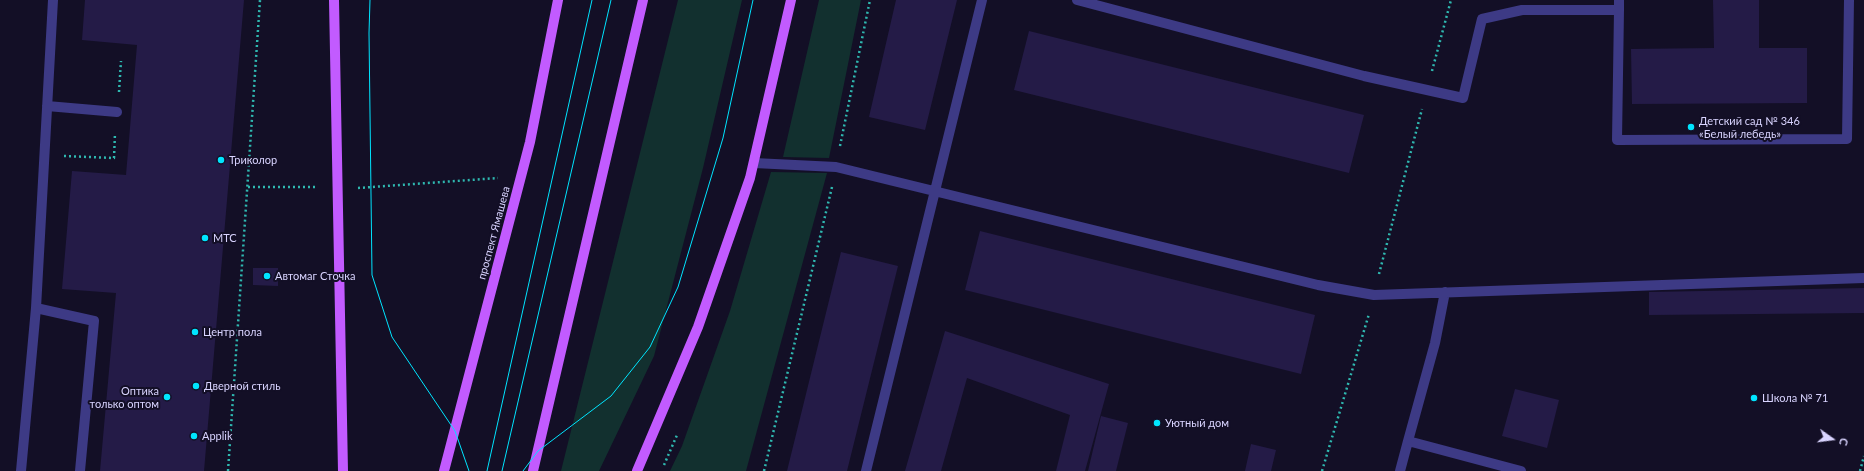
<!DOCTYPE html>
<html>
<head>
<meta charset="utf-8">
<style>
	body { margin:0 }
	#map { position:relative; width:1864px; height:471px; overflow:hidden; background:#130f26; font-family:Lato,sans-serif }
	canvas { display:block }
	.north { position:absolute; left:1812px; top:419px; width:40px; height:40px; -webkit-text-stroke:3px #130f26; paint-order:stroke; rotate:104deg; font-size:11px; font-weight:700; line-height:16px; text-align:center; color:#d9d4ff }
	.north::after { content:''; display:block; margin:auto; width:14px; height:18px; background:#d9d4ff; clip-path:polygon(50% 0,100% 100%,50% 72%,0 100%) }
</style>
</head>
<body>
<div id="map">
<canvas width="1864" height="471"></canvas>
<div class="north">С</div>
</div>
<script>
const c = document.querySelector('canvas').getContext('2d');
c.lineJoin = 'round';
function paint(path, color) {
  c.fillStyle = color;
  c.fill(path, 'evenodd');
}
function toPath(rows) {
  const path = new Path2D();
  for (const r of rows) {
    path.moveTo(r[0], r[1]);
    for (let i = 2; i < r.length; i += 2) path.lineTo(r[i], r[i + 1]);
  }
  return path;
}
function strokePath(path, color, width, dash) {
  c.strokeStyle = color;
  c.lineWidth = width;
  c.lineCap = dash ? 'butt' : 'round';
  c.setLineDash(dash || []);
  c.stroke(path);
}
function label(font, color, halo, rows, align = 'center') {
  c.font = font + ' Lato,sans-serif';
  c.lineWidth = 4;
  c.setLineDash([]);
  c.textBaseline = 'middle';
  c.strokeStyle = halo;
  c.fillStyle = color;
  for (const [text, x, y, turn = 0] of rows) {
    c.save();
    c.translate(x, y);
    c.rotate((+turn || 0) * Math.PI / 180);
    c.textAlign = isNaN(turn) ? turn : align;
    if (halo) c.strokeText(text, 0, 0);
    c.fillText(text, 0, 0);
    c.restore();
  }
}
paint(toPath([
	[678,0,742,0,703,168,654,356,599,471,561,471],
	[819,0,861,0,829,158,783,157],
	[771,172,827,173,746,471,670,471,682,446,730,311]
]), '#12302f');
paint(toPath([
	[85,0,244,0,204,471,100,471,116,293,62,289,72,171,126,175,137,45,82,40],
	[896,0,957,0,925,130,869,117],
	[1713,0,1759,0,1759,48,1807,48,1807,103,1632,104,1631,49,1714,48],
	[1029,31,1364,115,1349,173,1014,90],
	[980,231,1315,315,1301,374,965,290],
	[841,252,898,266,883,326,847,471,787,471],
	[253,268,278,268,278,286,253,285],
	[1864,288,1864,313,1649,315,1649,292],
	[945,331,1109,384,1085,471,1056,471,1070,415,967,378,941,471,905,471],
	[1515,389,1559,400,1547,448,1502,436],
	[1101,416,1128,423,1116,471,1088,471],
	[1251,444,1276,450,1271,471,1245,471]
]), '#241b47');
strokePath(toPath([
	[1432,71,1451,0],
	[119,92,121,61],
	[840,146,870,0],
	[64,156,114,158,115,133],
	[248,187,317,187],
	[358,188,498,178],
	[1379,274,1422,109],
	[664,465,677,435],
	[228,471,260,0],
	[764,471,832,187],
	[1322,471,1369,314],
	[1860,471,1864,456]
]), '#2fb8b0', 2.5, [2, 3]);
strokePath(toPath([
	[1077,0,1364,76,1463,98,1482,19,1522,10,1619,10,1617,140,1847,139,1849,0],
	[1619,10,1619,0],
	[47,106,117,112],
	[754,163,836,167,1318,285,1374,295,1864,278],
	[36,308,94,321,80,471],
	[1408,441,1435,343,1445,292],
	[21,471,36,308,53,0],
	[866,471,982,0],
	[1400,471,1408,441,1521,471]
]), '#3d3a85', 10);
strokePath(toPath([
	[334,0,343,471],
	[444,471,530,142,558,0],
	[533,471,643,0],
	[637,471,698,327,750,178,791,0]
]), '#c25bff', 10);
strokePath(toPath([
	[370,0,369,33,372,275,392,337,455,431,469,471],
	[487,471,592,0],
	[502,471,611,0],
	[523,471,538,451,611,396,650,347,678,287,723,138,753,0]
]), '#00e5ff', 1);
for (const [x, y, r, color] of [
	[1691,127,4,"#00e5ff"],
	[221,160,4,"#00e5ff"],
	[205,238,4,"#00e5ff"],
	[267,276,4,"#00e5ff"],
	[195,332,4,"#00e5ff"],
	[196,386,4,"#00e5ff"],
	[167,397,4,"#00e5ff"],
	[1754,398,4,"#00e5ff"],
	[1157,423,4,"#00e5ff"],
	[194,436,4,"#00e5ff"]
]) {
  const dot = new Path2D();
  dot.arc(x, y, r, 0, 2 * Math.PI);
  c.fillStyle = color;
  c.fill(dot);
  strokePath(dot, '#130f26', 1.5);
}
label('11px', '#d9d4ff', '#130f26', [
	["Детский сад № 346",1699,121],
	["«Белый лебедь»",1699,134],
	["Триколор",229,160],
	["МТС",213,238],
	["Автомаг Сточка",275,276],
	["Центр пола",203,332],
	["Дверной стиль",204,386],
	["Оптика",159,391,"right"],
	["только оптом",159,404,"right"],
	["Школа № 71",1762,398],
	["Уютный дом",1165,423],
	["Applik",202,436]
], 'left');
label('11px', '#d9d4ff', '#130f26', [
	["проспект Ямашева",494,233,-75]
]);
</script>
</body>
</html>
